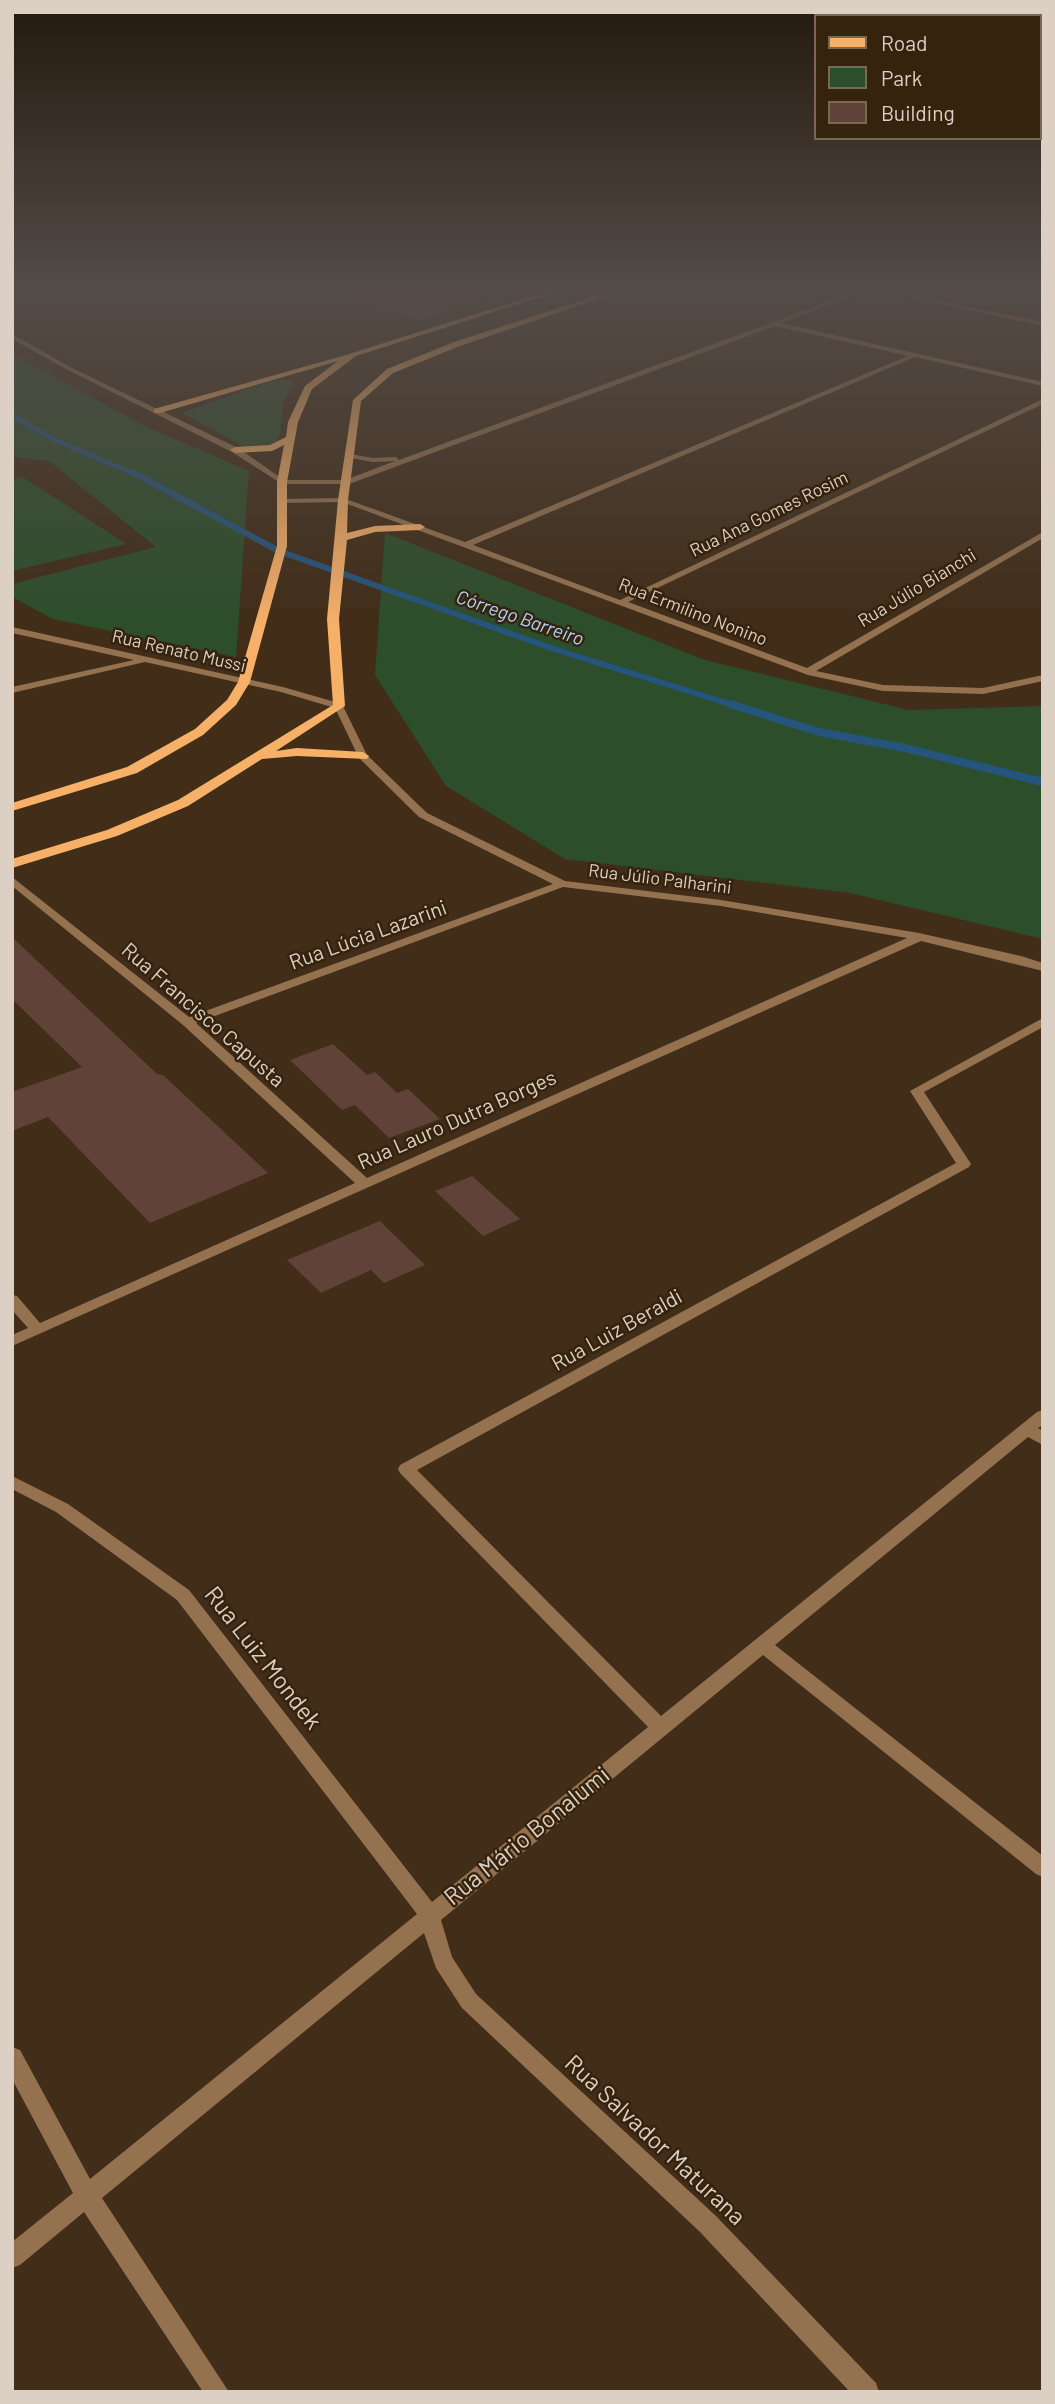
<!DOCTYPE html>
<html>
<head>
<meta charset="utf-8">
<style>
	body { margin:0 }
	#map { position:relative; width:1055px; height:2404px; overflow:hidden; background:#412d18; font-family:Barlow,sans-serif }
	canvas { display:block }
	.frame { position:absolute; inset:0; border:14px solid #dccfc3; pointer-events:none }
	.legend { position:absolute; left:814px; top:14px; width:228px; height:126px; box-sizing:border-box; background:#36230e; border:2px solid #786856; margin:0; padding:9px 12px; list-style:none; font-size:21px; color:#dccfc3 }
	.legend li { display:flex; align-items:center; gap:14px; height:35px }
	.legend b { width:35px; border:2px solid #786856 }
</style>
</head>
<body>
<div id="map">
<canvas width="1055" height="2404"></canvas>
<div class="frame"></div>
<ul class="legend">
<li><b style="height:9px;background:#f7b068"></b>Road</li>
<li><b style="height:19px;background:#2c4e2b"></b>Park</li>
<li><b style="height:19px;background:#604239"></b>Building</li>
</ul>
</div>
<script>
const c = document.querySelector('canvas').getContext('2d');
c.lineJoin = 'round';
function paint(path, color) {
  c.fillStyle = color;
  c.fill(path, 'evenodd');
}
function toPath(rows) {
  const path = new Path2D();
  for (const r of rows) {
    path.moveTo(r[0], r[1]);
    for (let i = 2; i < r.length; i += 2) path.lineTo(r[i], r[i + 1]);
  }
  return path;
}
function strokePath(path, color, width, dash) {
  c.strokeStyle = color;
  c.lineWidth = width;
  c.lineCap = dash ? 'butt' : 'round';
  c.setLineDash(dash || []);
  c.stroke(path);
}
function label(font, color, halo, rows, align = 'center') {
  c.font = font + ' Barlow,sans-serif';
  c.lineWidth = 5;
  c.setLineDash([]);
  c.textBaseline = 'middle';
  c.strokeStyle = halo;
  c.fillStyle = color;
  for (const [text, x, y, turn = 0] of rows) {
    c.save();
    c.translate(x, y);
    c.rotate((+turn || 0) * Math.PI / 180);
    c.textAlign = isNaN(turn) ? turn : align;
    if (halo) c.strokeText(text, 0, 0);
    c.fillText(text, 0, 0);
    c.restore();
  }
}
paint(toPath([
	[12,354,149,428,249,471,236,657,53,619,12,597,12,584,156,547,49,461,12,457],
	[291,380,293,384,283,402,280,435,276,442,266,447,246,448,182,413,271,381],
	[23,477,126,544,12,571,12,479],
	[385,533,705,660,909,710,1043,706,1043,939,850,893,565,859,446,786,375,675]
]), '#2c4e2b');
strokePath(toPath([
	[12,416,55,440,137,475]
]), '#25547c', 5);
strokePath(toPath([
	[134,473,279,551,551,648,736,706]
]), '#25547c', 6);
strokePath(toPath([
	[730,704,819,732,905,748,1043,782]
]), '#25547c', 8);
paint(toPath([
	[347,291,488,291,489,298,418,320,346,300],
	[12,937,157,1074,163,1075,268,1173,150,1223,48,1117,12,1131,12,1092,82,1067,12,999],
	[333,1044,367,1075,375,1072,397,1093,408,1089,440,1119,389,1138,355,1105,342,1110,290,1060],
	[472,1176,520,1219,483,1236,435,1191],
	[380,1221,425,1265,384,1283,371,1270,321,1293,287,1260]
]), '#604239');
paint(toPath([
	[857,291,865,291,781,323,1043,382,1043,386,915,357,473,545,620,600,1043,399,1043,404,628,602,807,668,1043,532,1043,538,816,671,883,685,983,688,1043,675,1043,681,983,694,883,691,808,675,342,502,282,503,278,501,282,499,343,498,465,542,908,356,775,326,349,484,282,484,232,452,66,369,12,339,12,334,70,367,238,448,284,480,345,480,395,461,373,462,345,457,345,453,373,458,396,457,399,460,857,291],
	[879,291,890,291,1043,322,1043,326,879,291],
	[12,627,283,687,342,704,367,755,427,813,565,881,721,900,919,933,1021,956,1043,963,1043,971,921,941,12,1346,12,1335,28,1328,12,1310,12,1295,17,1296,40,1323,355,1183,183,1025,12,886,12,877,189,1017,553,884,419,817,359,758,335,708,281,692,145,662,12,693,12,687,134,660,12,633,12,627],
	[563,887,721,906,907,938,367,1178,196,1023,563,887],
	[1043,1018,1043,1027,924,1092,971,1164,969,1167,417,1470,661,1716,1037,1412,1043,1410,1043,1425,1038,1428,1043,1431,1043,1445,1028,1437,775,1645,1043,1856,1043,1877,1036,1874,763,1655,441,1920,452,1957,476,1994,716,2216,876,2383,879,2392,850,2392,700,2232,462,2008,436,1968,424,1933,102,2198,229,2392,203,2392,84,2212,20,2265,12,2268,12,2242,73,2193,12,2079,12,2047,20,2050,90,2179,417,1914,177,1600,56,1512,12,1489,12,1476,68,1504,189,1590,432,1902,648,1727,400,1473,398,1469,400,1465,956,1163,910,1091,1043,1018]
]), '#947250');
paint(toPath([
	[548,291,560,291,356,356,312,389,298,422,287,482,287,546,250,682,236,705,203,735,137,773,12,811,12,803,127,767,195,729,227,700,238,682,277,546,277,482,284,445,272,451,235,453,230,450,235,447,270,445,286,437,288,422,305,386,338,361,160,413,154,413,154,409,346,355,548,291],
	[611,291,622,291,460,346,393,373,361,401,348,500,347,533,375,526,420,524,425,527,420,530,375,532,347,540,339,619,345,706,276,751,297,748,363,752,369,756,367,759,297,756,262,759,188,806,117,836,12,868,12,859,107,830,178,800,333,705,327,619,338,500,353,400,387,369,454,342,611,291]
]), '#f7b068');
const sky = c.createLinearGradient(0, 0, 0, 627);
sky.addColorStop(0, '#24190d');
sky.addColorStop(0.46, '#544c48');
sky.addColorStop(1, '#544c4800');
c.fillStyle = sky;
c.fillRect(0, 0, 1055, 627);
label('18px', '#dccfc3', '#36230e', [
	["Rua Ana Gomes Rosim",769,514,-26],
	["Rua Júlio Bianchi",917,588,-31],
	["Rua Ermilino Nonino",693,612,21],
	["Rua Renato Mussi",179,651,13],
	["Rua Júlio Palharini",660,879,7]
]);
label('italic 19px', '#abd4fa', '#36230e', [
	["Córrego Barreiro",520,618,19]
]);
label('21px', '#dccfc3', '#36230e', [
	["Rua Lúcia Lazarini",368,935,-20],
	["Rua Francisco Capusta",203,1015,41],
	["Rua Lauro Dutra Borges",457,1120,-24],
	["Rua Luiz Beraldi",617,1330,-29]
]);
label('24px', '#dccfc3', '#36230e', [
	["Rua Luiz Mondek",263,1658,52],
	["Rua Mário Bonalumi",527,1836,-39],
	["Rua Salvador Maturana",655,2140,43]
]);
</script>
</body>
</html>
